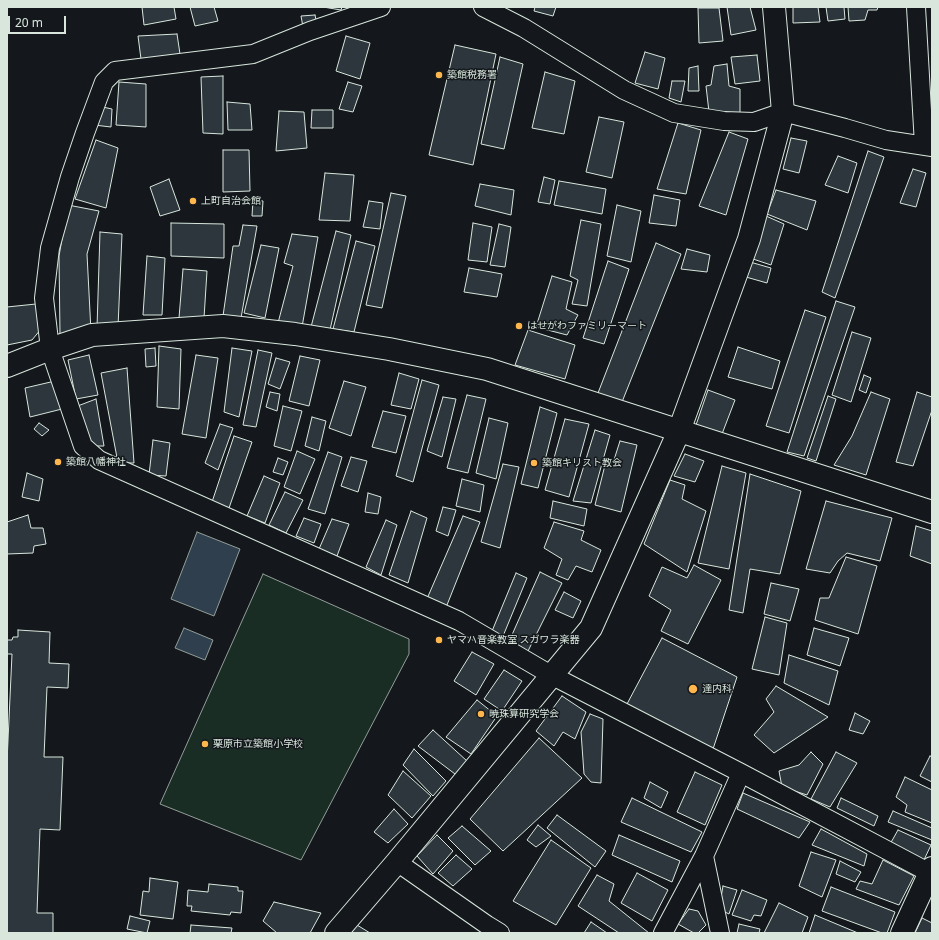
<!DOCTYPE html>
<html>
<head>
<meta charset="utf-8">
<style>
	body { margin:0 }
	#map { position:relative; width:939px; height:940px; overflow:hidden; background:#14181c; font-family:"Noto Sans",sans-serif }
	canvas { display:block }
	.frame { position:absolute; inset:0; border:8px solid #d8e6dc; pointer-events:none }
	.scale { position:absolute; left:8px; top:16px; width:58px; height:18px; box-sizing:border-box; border:2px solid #d8e6dc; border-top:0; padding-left:5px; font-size:12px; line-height:14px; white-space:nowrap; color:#d8e6dc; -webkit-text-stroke:3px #14181c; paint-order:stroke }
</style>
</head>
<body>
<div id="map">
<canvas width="939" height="940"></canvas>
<div class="frame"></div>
<div class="scale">20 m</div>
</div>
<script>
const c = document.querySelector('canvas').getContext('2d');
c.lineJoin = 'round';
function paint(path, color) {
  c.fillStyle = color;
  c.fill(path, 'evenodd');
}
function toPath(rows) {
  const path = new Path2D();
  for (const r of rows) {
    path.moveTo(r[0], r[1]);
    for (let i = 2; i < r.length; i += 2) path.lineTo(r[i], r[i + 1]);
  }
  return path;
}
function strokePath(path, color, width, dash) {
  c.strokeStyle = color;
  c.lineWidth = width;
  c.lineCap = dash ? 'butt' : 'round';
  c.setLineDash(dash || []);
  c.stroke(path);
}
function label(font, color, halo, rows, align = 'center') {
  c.font = font + ' "Noto Sans","Noto Sans JP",sans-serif';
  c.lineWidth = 3;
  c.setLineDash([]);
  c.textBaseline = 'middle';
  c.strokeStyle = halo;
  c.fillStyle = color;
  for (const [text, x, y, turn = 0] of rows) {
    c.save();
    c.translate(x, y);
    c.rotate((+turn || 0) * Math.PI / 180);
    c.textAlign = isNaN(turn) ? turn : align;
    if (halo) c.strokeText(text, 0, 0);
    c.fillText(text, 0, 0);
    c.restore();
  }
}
const green = toPath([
	[263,574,409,639,409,654,301,860,160,804,263,574]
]);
paint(green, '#1a2d24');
strokePath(green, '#939e99', 1);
const water = toPath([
	[197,532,240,549,214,616,171,599,197,532],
	[184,628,213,640,205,660,175,648,184,628]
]);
paint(water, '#2f3f4d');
strokePath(water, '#939e99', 1);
const building = toPath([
	[142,7,174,7,176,19,144,25,142,7],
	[190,7,214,7,218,21,195,26,190,7],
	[323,7,342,7,341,10,323,7],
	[535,7,556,7,553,16,534,11,535,7],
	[727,7,750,7,756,30,731,35,727,7],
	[793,7,818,7,820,22,793,23,793,7],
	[826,7,844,7,845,19,828,21,826,7],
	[848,7,878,7,877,10,868,10,865,20,849,21,848,7],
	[698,8,719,8,723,41,699,43,698,8],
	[315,15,317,25,303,27,301,16,315,15],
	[177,34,180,54,141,59,138,36,177,34],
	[346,36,370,43,360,79,336,71,346,36],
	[455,45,496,54,473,165,429,155,455,45],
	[645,52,665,58,658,89,635,83,645,52],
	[757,55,760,81,735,84,731,57,757,55],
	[500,57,523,64,504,149,481,144,500,57],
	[727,64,729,86,740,89,740,114,709,112,706,86,711,85,714,66,727,64],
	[698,66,699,91,688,91,689,68,698,66],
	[545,72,575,81,564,134,532,128,545,72],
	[223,76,223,134,203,133,201,77,223,76],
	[672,81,685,81,681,102,669,98,672,81],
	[119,82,146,84,146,127,116,125,119,82],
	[348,82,362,86,353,112,339,109,348,82],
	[227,102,250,104,252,130,228,130,227,102],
	[98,106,112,109,111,127,94,125,98,106],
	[312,110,333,110,333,128,311,128,312,110],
	[279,111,304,112,307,148,276,151,279,111],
	[599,117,624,122,612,178,586,172,599,117],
	[678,123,701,130,686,194,657,189,678,123],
	[729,132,748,139,726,215,699,206,729,132],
	[791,138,807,141,799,173,783,169,791,138],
	[96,140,118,148,106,208,75,199,96,140],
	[223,150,249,150,250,191,223,192,223,150],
	[868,151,884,157,835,298,822,292,868,151],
	[838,156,857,163,848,193,825,185,838,156],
	[913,169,926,173,916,207,900,203,913,169],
	[325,173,354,175,350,221,319,220,325,173],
	[544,177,555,180,550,204,538,202,544,177],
	[169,179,180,210,160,216,150,187,169,179],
	[559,181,606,189,602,214,554,205,559,181],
	[480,184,514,190,511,215,475,206,480,184],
	[776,190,816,201,807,230,767,214,776,190],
	[391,193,406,196,382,308,366,305,391,193],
	[654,195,680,200,676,226,649,223,654,195],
	[253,200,263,201,262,216,252,216,253,200],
	[369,201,383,203,380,229,363,227,369,201],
	[68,205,99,211,87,254,91,332,60,335,59,256,68,205],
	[617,205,641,211,631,262,607,256,617,205],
	[766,216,784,224,771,265,753,259,766,216],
	[581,220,601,224,587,306,572,304,578,280,570,276,581,220],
	[171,223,224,224,224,258,171,256,171,223],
	[473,223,492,227,487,262,468,260,473,223],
	[499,224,511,227,505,267,490,265,499,224],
	[243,225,257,226,241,318,223,316,233,246,239,246,243,225],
	[336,231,351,235,330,330,311,327,336,231],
	[100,232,122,234,118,327,97,328,100,232],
	[292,234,318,237,302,327,278,323,293,266,284,263,292,234],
	[356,241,375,246,354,332,333,329,356,241],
	[656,243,681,254,622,402,598,393,656,243],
	[261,245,279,248,265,318,244,313,261,245],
	[687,249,710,255,707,272,681,269,687,249],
	[147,256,165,258,162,315,143,315,147,256],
	[608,261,629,269,604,344,583,338,608,261],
	[750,262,771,268,767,283,746,277,750,262],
	[469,268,502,274,497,297,464,292,469,268],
	[183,269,207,271,204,318,179,318,183,269],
	[552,276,572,282,566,309,578,315,567,335,536,327,552,276],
	[836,301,855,307,804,456,787,452,836,301],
	[36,304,41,329,32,340,7,345,7,307,36,304],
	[805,310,826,317,789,433,766,426,805,310],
	[528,330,575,345,565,379,515,365,528,330],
	[852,332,871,338,851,402,832,395,852,332],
	[159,346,181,349,179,409,157,407,159,346],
	[738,347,780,361,772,389,728,377,738,347],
	[155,348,156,366,146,367,145,349,155,348],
	[232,348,252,351,239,417,224,412,232,348],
	[258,350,272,353,256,427,243,425,258,350],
	[89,355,98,395,76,399,68,360,89,355],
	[196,355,218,358,206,438,182,434,196,355],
	[300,356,320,360,309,406,289,401,300,356],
	[276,358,290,362,280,389,268,384,276,358],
	[127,368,134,463,118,463,101,373,127,368],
	[399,373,419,379,411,409,391,405,399,373],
	[864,375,871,378,866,393,859,390,864,375],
	[422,380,439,385,413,482,396,476,422,380],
	[55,381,62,409,30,417,25,388,55,381],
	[344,381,366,387,351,436,329,428,344,381],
	[708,390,735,400,722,434,696,425,708,390],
	[270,392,280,394,277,411,266,407,270,392],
	[871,392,890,399,866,475,834,465,852,436,871,392],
	[917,392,932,397,932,410,913,466,896,462,917,392],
	[467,395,486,399,468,473,447,468,467,395],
	[828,396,836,399,816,461,807,458,828,396],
	[443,397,456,399,442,457,427,451,443,397],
	[96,399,104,446,89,446,75,407,96,399],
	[283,406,302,411,291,451,274,446,283,406],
	[540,407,557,413,538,488,521,484,540,407],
	[383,411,406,416,396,453,372,447,383,411],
	[312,417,326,421,319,451,305,446,312,417],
	[489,418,508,423,496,479,476,473,489,418],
	[565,419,589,424,569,497,545,490,565,419],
	[39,423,49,430,42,436,34,429,39,423],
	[220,424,233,428,218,470,205,463,220,424],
	[595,430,610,435,591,503,573,501,595,430],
	[234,436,252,442,229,508,212,502,234,436],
	[153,440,170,443,166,476,149,475,153,440],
	[620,441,637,445,621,512,595,505,606,461,613,463,620,441],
	[297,451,315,459,300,494,284,487,297,451],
	[328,452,342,457,325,514,308,509,328,452],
	[685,454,704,461,695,482,674,476,685,454],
	[351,457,367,461,358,492,341,486,351,457],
	[278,458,288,462,283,475,273,472,278,458],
	[503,464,519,467,500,548,481,542,503,464],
	[722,466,746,473,729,569,698,563,722,466],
	[27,473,43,479,39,501,22,497,27,473],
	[750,474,801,491,780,574,750,569,743,613,729,610,750,474],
	[264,476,280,483,265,523,247,516,264,476],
	[462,479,484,485,480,512,456,506,462,479],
	[670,480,685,485,682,499,706,511,687,572,644,544,670,480],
	[285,492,303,500,286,533,269,525,285,492],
	[368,493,381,497,378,514,365,512,368,493],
	[553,501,587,509,584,526,550,518,553,501],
	[826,501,892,518,880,561,847,553,838,561,830,573,806,569,826,501],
	[443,507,456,510,448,536,436,531,443,507],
	[411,511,427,518,408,583,389,575,411,511],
	[28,515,31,528,43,528,46,544,34,546,33,553,7,554,7,522,28,515],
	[463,516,480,522,445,610,426,601,463,516],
	[304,518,321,524,314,543,296,536,304,518],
	[332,519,349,524,337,556,319,549,332,519],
	[386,520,397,525,381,575,366,567,386,520],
	[554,522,584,531,581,540,601,550,592,572,576,566,568,580,556,575,562,559,544,548,554,522],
	[916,526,932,531,932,564,910,556,916,526],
	[846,557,877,566,858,634,815,620,820,598,829,598,846,557],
	[694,565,721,580,688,644,661,631,671,610,649,596,662,567,687,578,694,565],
	[540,572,562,583,526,655,507,646,540,572],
	[516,573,527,578,501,641,490,636,516,573],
	[771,583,799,589,790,621,764,614,771,583],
	[564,592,581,601,573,618,555,610,564,592],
	[765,617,787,623,779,675,752,669,765,617],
	[814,628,849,638,840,666,807,655,814,628],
	[18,630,50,632,49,663,69,664,68,688,47,687,44,757,63,757,60,830,40,829,37,913,53,913,53,933,7,933,7,762,12,654,7,654,7,640,12,640,13,637,18,637,18,630],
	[662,638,737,677,713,749,627,704,662,638],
	[472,652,494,664,476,695,454,681,472,652],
	[789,655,838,671,829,705,784,683,789,655],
	[504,670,522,681,502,711,484,699,504,670],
	[776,686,828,717,774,753,754,735,774,712,766,699,776,686],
	[562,696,586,712,575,739,563,732,554,746,536,731,562,696],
	[477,700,497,716,471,754,446,737,477,700],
	[855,713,870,721,863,734,849,730,855,713],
	[590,714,603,719,601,783,591,782,584,774,581,732,590,714],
	[433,730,467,761,455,774,418,746,433,730],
	[539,738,582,778,503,851,470,819,539,738],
	[414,749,446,781,433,796,403,765,414,749],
	[811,752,823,764,807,795,782,787,779,771,799,765,811,752],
	[836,752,857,763,830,807,811,799,836,752],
	[930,756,932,757,932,782,920,776,930,756],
	[403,771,431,796,412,818,388,795,403,771],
	[695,772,722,785,705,825,677,812,695,772],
	[905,777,932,790,932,823,905,812,907,805,896,797,905,777],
	[650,782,668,792,661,808,644,798,650,782],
	[743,793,810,822,799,838,737,809,743,793],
	[632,798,702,832,691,852,621,822,632,798],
	[841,798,878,816,874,826,837,808,841,798],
	[394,809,408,824,388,843,374,832,394,809],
	[893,811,932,828,932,840,888,822,893,811],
	[557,815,606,851,595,867,547,828,557,815],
	[538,825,551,836,536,847,527,840,538,825],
	[462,826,491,851,475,865,448,838,462,826],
	[821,829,867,854,864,866,812,845,821,829],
	[898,830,931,845,923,862,889,846,898,830],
	[437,835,453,851,433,874,417,856,437,835],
	[619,835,680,861,672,882,612,855,619,835],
	[551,840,591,868,556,925,513,901,551,840],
	[811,852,836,860,822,897,799,886,811,852],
	[456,855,472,869,453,886,438,873,456,855],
	[883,860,914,876,899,905,856,889,860,881,872,884,883,860],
	[840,861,861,872,855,882,836,874,840,861],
	[637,873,668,890,652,921,621,903,637,873],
	[597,875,614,884,609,901,649,933,619,933,578,906,597,875],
	[150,878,178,882,173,919,140,915,143,891,149,892,150,878],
	[209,884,238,887,238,891,243,891,241,913,231,912,230,915,191,911,192,906,187,906,188,890,208,892,209,884],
	[723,886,737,890,729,914,719,909,723,886],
	[831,887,895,912,887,933,882,933,822,911,831,887],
	[742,890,767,900,761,916,754,915,751,921,732,915,742,890],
	[274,902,321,913,310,933,277,933,263,921,274,902],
	[779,903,808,917,802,933,764,933,779,903],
	[689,909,698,911,706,925,698,933,694,933,678,924,689,909],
	[815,915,858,933,809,933,815,915],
	[130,916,150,921,147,933,127,929,130,916],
	[922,918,932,923,932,933,915,933,922,918],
	[591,922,607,933,584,933,591,922],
	[739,924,760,929,759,933,737,933,739,924],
	[191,925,232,928,231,933,190,933,191,925],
	[357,925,370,933,351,933,357,925]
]);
paint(building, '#2c363c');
strokePath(building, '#d8e6dc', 1);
const street = toPath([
	[381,7,310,31,253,54,115,71,104,82,85,133,70,177,50,248,44,298,50,349,83,446,99,460,459,621,551,675,741,773,930,873,932,875],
	[483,7,524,28,624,90,674,113,724,121,754,122,783,112,845,128,886,140,932,147],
	[916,7,924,145],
	[704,856,720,933],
	[397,862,487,925,500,933],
	[663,933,704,856,741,773]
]);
const secondary = toPath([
	[7,366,50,349,92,335,223,326,295,334,389,349,487,369,932,512],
	[336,933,397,862,591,628,679,431,749,239,783,112,774,7],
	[902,933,932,868]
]);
strokePath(street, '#d8e6dc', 20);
strokePath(secondary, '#d8e6dc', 24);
strokePath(street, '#14181c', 18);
strokePath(secondary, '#14181c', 22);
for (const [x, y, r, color] of [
	[439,75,4,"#ffb74d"],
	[193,201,4,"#ffb74d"],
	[519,326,4,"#ffb74d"],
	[58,462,4,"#ffb74d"],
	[534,463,4,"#ffb74d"],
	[439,640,4,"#ffb74d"],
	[693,689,5,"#ffb74d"],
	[481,714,4,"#ffb74d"],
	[205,744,4,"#ffb74d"]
]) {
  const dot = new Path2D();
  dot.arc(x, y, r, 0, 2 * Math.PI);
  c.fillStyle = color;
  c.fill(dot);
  strokePath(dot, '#14181c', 1.5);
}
label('10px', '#d8e6dc', '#14181c', [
	["築館税務署",447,75],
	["上町自治会館",201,201],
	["はせがわファミリーマート",527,326],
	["築館八幡神社",66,462],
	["築館キリスト教会",542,463],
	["ヤマハ音楽教室 スガワラ楽器",447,640],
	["達内科",702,689],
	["暁珠算研究学会",489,714],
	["栗原市立築館小学校",213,744]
], 'left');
</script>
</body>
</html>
